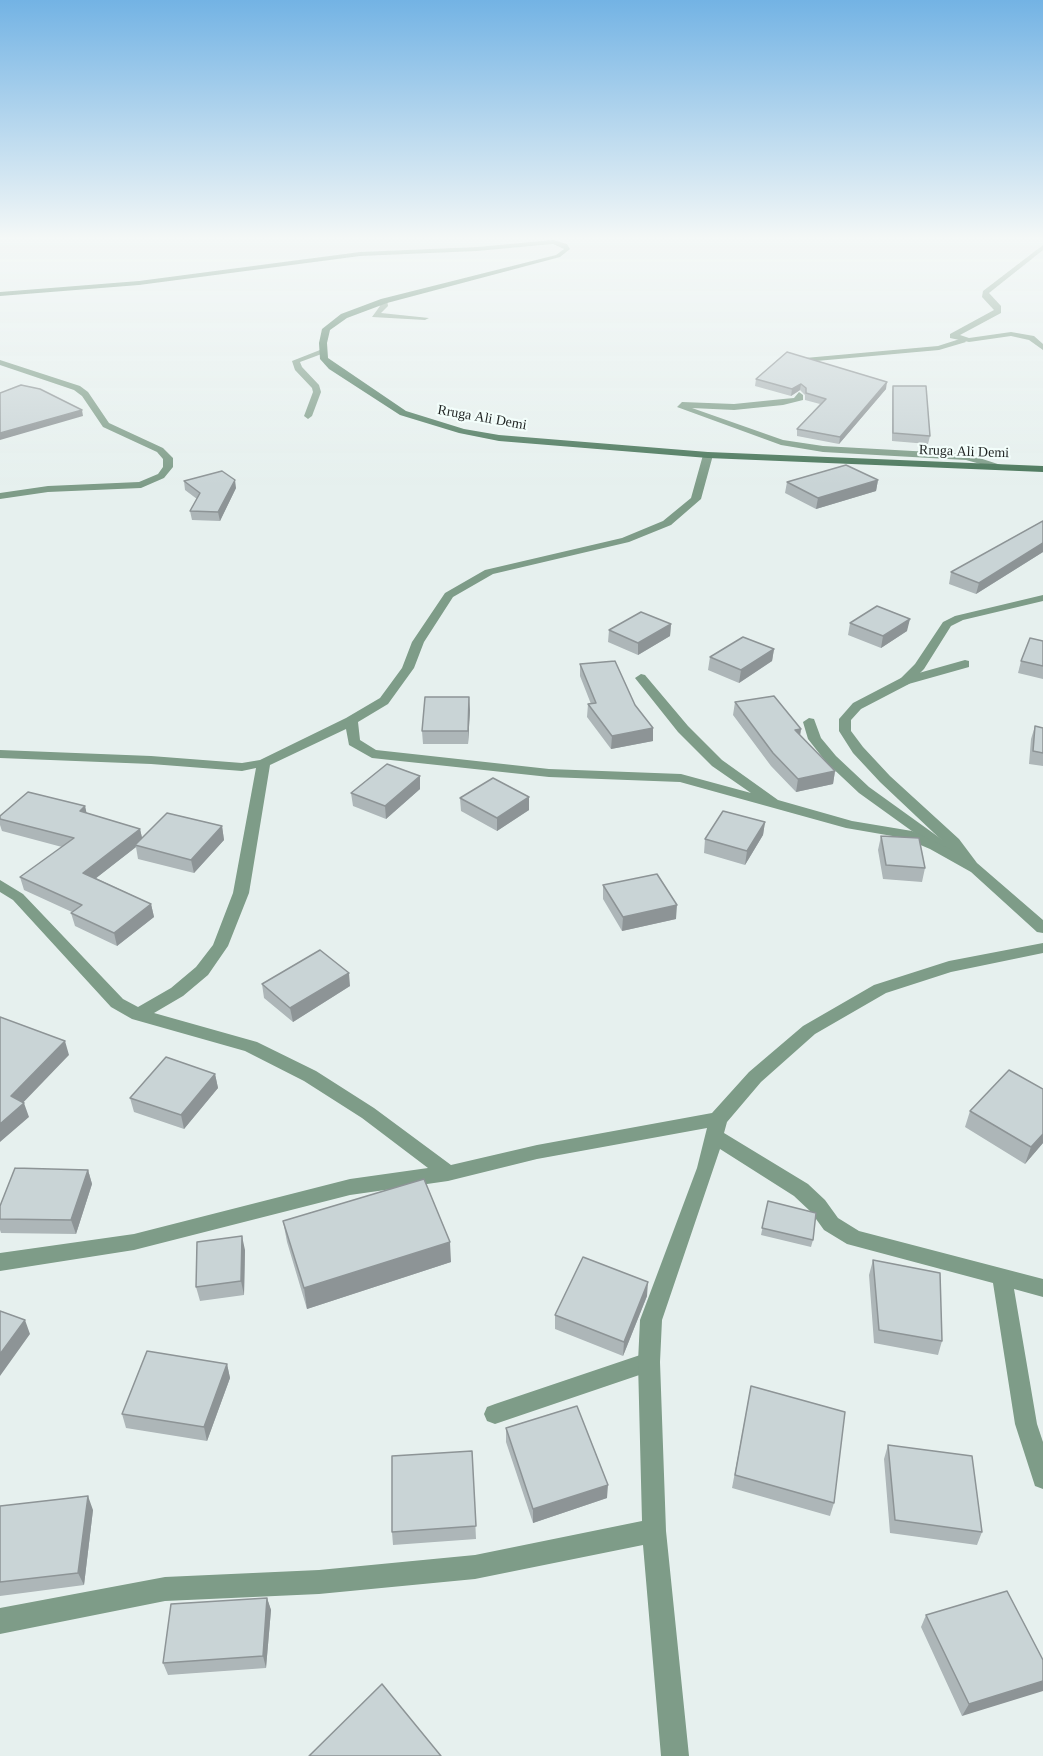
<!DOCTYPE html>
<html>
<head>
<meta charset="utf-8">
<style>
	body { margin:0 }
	canvas { display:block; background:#e6f0ee }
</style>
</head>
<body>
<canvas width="1043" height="1756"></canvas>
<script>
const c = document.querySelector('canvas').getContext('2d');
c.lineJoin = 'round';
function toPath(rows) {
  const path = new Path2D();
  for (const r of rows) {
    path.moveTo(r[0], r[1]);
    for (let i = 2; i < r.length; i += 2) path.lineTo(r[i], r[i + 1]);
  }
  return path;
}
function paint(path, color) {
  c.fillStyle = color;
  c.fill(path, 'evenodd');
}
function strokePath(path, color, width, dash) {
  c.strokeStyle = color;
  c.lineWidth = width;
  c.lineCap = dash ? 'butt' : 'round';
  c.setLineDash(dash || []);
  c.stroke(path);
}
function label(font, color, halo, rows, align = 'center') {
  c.font = font + ' "Times New Roman",serif';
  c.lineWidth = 4.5;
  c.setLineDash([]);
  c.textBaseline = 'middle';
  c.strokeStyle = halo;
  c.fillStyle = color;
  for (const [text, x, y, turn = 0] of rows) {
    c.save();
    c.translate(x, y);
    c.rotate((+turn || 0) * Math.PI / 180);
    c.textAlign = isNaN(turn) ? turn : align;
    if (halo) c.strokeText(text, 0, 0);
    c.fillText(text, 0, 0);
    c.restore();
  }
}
paint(toPath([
	[381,299,387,299,388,306,381,313,429,318,425,320,372,317,380,306,381,299],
	[963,338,966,342,939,350,805,362,801,360,805,358,938,346,963,338],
	[320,350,327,352,300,362,302,367,319,385,321,392,312,416,308,419,304,416,313,392,312,388,295,370,292,361,320,350],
	[799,392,803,395,803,400,783,405,734,410,692,408,783,440,823,446,967,454,1007,467,1002,470,966,460,823,452,781,445,677,407,682,402,734,404,783,399,794,398,799,392],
	[965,660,969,661,969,667,905,685,899,681,901,678,965,660],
	[809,718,814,719,821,738,836,756,869,787,958,851,960,854,958,857,948,857,859,793,826,762,808,739,803,722,809,718],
	[649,1352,657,1355,660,1362,657,1369,495,1424,487,1421,484,1414,487,1407,495,1404,649,1352]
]), '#7e9c88');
paint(toPath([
	[1043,245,1043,250,989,293,1001,306,1001,313,960,335,969,338,1011,332,1034,336,1043,344,1043,350,1029,340,1011,336,969,342,950,338,950,334,994,310,982,297,983,291,1043,245],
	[0,360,80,386,88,392,109,423,163,448,173,458,173,467,164,478,141,488,48,492,0,499,0,493,48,486,139,482,158,474,163,467,163,459,157,452,103,427,82,396,74,390,0,365,0,360],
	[708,452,713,455,701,499,671,525,629,542,493,574,453,597,424,642,414,668,388,704,358,722,360,740,376,750,549,769,681,774,751,793,712,766,678,732,635,678,641,674,645,675,688,726,722,760,778,800,852,821,912,831,952,850,880,782,853,753,839,731,839,719,853,703,901,678,915,664,943,622,955,616,1043,595,1043,601,963,620,951,626,924,669,909,684,861,709,851,720,851,731,863,747,890,776,959,839,977,863,1043,920,1043,933,1037,932,971,872,930,849,904,838,846,828,680,782,549,777,372,758,349,745,346,729,270,765,249,893,228,946,208,975,183,996,154,1013,257,1042,316,1071,374,1108,451,1165,537,1145,712,1113,749,1072,803,1026,874,985,949,961,1043,943,1043,953,951,972,886,993,815,1034,761,1082,727,1122,724,1133,808,1184,825,1200,838,1218,859,1231,1043,1279,1043,1297,1014,1289,1037,1424,1043,1442,1043,1489,1035,1486,1015,1424,993,1283,847,1244,824,1230,811,1212,794,1196,720,1149,662,1320,660,1362,666,1531,689,1756,661,1756,643,1545,475,1579,319,1594,165,1601,0,1634,0,1608,165,1577,319,1570,475,1555,642,1521,638,1362,640,1320,697,1168,707,1128,537,1159,448,1181,350,1195,134,1250,0,1271,0,1253,134,1234,350,1179,428,1168,362,1118,304,1081,245,1051,132,1019,111,1007,13,900,0,892,0,880,23,894,123,999,138,1007,171,988,196,967,213,945,233,893,256,768,242,771,151,764,0,758,0,750,151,756,242,763,260,760,346,718,380,698,402,668,412,642,445,593,485,570,622,538,663,521,691,498,703,455,708,452]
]), '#7e9c88');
paint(toPath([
	[553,240,567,244,570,249,560,257,387,303,347,318,330,330,327,343,328,358,406,411,464,429,499,435,708,452,1043,466,1043,472,708,458,499,441,459,433,400,415,329,369,320,359,319,343,322,329,341,314,381,299,556,255,564,249,553,244,477,251,360,256,139,285,0,296,0,292,139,281,360,252,477,247,553,240]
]), '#487559');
paint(toPath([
	[756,379,886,389,839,444,797,436,797,429,820,404,805,400,805,395,800,390,791,396,755,386],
	[893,386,930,436,928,444,892,441,892,393],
	[878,480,876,491,816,509,785,493,787,482],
	[184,481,236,488,220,521,192,520,190,511,197,499,185,490],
	[1043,521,1043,552,976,594,949,584,951,572],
	[850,623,907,631,881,648,848,635],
	[671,624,670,636,638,655,608,642,609,630],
	[1043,641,1043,679,1018,673,1021,661],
	[774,649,772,661,739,683,708,670,710,657],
	[580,664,635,705,653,728,653,741,611,749,587,717,588,704,591,704,580,676],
	[735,702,801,729,800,735,835,771,833,784,796,792,771,766,733,715],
	[470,710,468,744,423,744,422,731],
	[1035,726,1043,728,1043,766,1029,764,1031,739],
	[420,776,420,789,386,819,353,806,351,793],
	[529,797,529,810,497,831,461,811,460,798],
	[85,806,86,813,140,829,142,838,222,826,224,840,194,873,138,859,136,847,96,878,151,904,154,917,117,946,75,926,71,913,72,912,24,890,20,877,62,847,2,831,0,825,0,816],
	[765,822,763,835,745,865,704,853,705,839],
	[881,836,925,868,922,882,883,879,878,850],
	[603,885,676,919,622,931,603,899],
	[262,984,350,986,293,1022,264,998],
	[215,1074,218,1088,184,1129,134,1112,130,1098],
	[970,1111,1043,1143,1025,1164,965,1127],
	[88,1170,92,1184,76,1234,1,1233,0,1230,0,1206],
	[768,1201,813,1240,811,1247,761,1235],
	[283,1221,451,1262,307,1309,287,1242],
	[245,1250,244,1295,200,1301,196,1287],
	[873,1260,942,1341,938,1355,874,1343,869,1275],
	[647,1296,623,1356,555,1329,555,1315],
	[227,1364,230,1378,207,1441,126,1428,122,1414],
	[751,1386,834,1503,830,1516,732,1488],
	[506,1428,607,1498,533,1523,506,1442],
	[888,1445,982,1532,977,1545,890,1533,884,1459],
	[472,1451,476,1539,393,1545,392,1532],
	[0,1506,93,1510,84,1585,0,1596],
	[267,1598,271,1610,266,1668,168,1675,163,1663],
	[926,1615,1043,1660,962,1716,921,1627]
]), '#adb6b8');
paint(toPath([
	[887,382,886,389,839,444,840,437],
	[801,384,800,390,791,396,792,389],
	[82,410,83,416,0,440,0,433],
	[235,480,236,488,220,521,218,512],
	[878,480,876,491,816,509,818,498],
	[1043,543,1043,552,976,594,979,583],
	[910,619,907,631,881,648,883,636],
	[671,624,670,636,638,655,638,643],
	[774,649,772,661,739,683,741,670],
	[469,697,470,710,468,744,468,731],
	[653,728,653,741,611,749,612,736],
	[801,729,799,742,795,730],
	[835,771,833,784,796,792,798,779],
	[420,776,420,789,386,819,385,806],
	[529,797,529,810,497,831,497,818],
	[85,806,88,819,80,811],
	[765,822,763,835,745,865,747,851],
	[222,826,224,840,194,873,191,860],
	[140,829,143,842,135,845,136,847,86,886,83,873],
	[151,904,154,917,117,946,114,933],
	[677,905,676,919,622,931,623,917],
	[349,973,350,986,293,1022,290,1008],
	[65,1041,69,1055,17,1109,24,1103,29,1117,0,1142,0,1124,11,1096],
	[215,1074,218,1088,184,1129,181,1115],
	[1043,1134,1043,1143,1025,1164,1031,1147],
	[88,1170,92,1184,76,1234,71,1220],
	[242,1236,245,1250,244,1295,241,1281],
	[450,1242,451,1262,307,1309,304,1288],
	[648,1282,647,1296,623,1356,624,1342],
	[25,1320,30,1334,0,1376,0,1354],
	[227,1364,230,1378,207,1441,204,1427],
	[608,1485,607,1498,533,1523,533,1509],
	[88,1496,93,1510,84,1585,78,1573],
	[267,1598,271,1610,266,1668,263,1656],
	[1043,1681,1043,1691,962,1716,969,1704]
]), '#8d9496');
const building = toPath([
	[787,352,887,382,840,437,797,429,826,399,806,393,806,388,801,384,792,389,756,379,787,352],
	[21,385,40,389,82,410,0,433,0,393,21,385],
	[893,386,926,386,930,436,893,433,893,386],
	[846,465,878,480,818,498,787,482,846,465],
	[222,471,235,480,218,512,190,511,200,493,184,481,222,471],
	[1043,521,1043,543,979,583,951,572,1043,521],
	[877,606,910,619,883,636,850,623,877,606],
	[641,612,671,624,638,643,609,630,641,612],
	[743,637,774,649,741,670,710,657,743,637],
	[1030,638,1043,641,1043,666,1021,661,1030,638],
	[615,661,635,705,653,728,612,736,588,704,596,703,580,664,615,661],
	[774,696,801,729,795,730,835,771,798,779,773,753,735,702,774,696],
	[425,697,469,697,468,731,422,731,425,697],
	[1035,726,1043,728,1043,753,1033,751,1035,726],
	[387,764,420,776,385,806,351,793,387,764],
	[493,778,529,797,497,818,460,798,493,778],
	[28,792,85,806,80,811,140,829,83,873,151,904,114,933,71,913,82,905,20,877,74,838,0,819,0,816,28,792],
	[723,811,765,822,747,851,705,839,723,811],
	[167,813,222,826,191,860,135,845,167,813],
	[881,836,919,838,925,868,886,865,881,836],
	[657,874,677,905,623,917,603,885,657,874],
	[320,950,349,973,290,1008,262,984,320,950],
	[0,1017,65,1041,11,1096,24,1103,0,1124,0,1017],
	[166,1057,215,1074,181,1115,130,1098,166,1057],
	[1009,1070,1043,1089,1043,1134,1031,1147,970,1111,1009,1070],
	[15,1168,88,1170,71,1220,0,1219,0,1206,15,1168],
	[424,1179,450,1242,304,1288,283,1221,424,1179],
	[768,1201,816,1213,813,1240,762,1228,768,1201],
	[242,1236,241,1281,196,1287,197,1242,242,1236],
	[583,1257,648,1282,624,1342,555,1315,583,1257],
	[873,1260,940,1273,942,1341,879,1330,873,1260],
	[0,1311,25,1320,0,1354,0,1311],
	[147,1351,227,1364,204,1427,122,1414,147,1351],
	[751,1386,845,1412,834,1503,735,1475,751,1386],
	[577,1406,608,1485,533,1509,506,1428,577,1406],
	[888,1445,972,1456,982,1532,895,1520,888,1445],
	[472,1451,476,1526,392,1532,392,1456,472,1451],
	[88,1496,78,1573,0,1582,0,1506,88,1496],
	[1007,1591,1043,1660,1043,1681,969,1704,926,1615,1007,1591],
	[267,1598,263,1656,163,1663,171,1604,267,1598],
	[382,1684,441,1756,309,1756,382,1684]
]);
paint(building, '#c9d4d6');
strokePath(building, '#8d9496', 1.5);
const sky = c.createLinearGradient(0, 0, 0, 485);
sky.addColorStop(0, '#73b3e4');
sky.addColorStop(0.49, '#f4f8f7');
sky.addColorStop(1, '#f4f8f700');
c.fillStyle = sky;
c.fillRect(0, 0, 1043, 485);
label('14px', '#1e2221', '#f3fefb', [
	["Rruga Ali Demi",482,418,10],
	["Rruga Ali Demi",964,452,2]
]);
</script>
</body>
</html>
